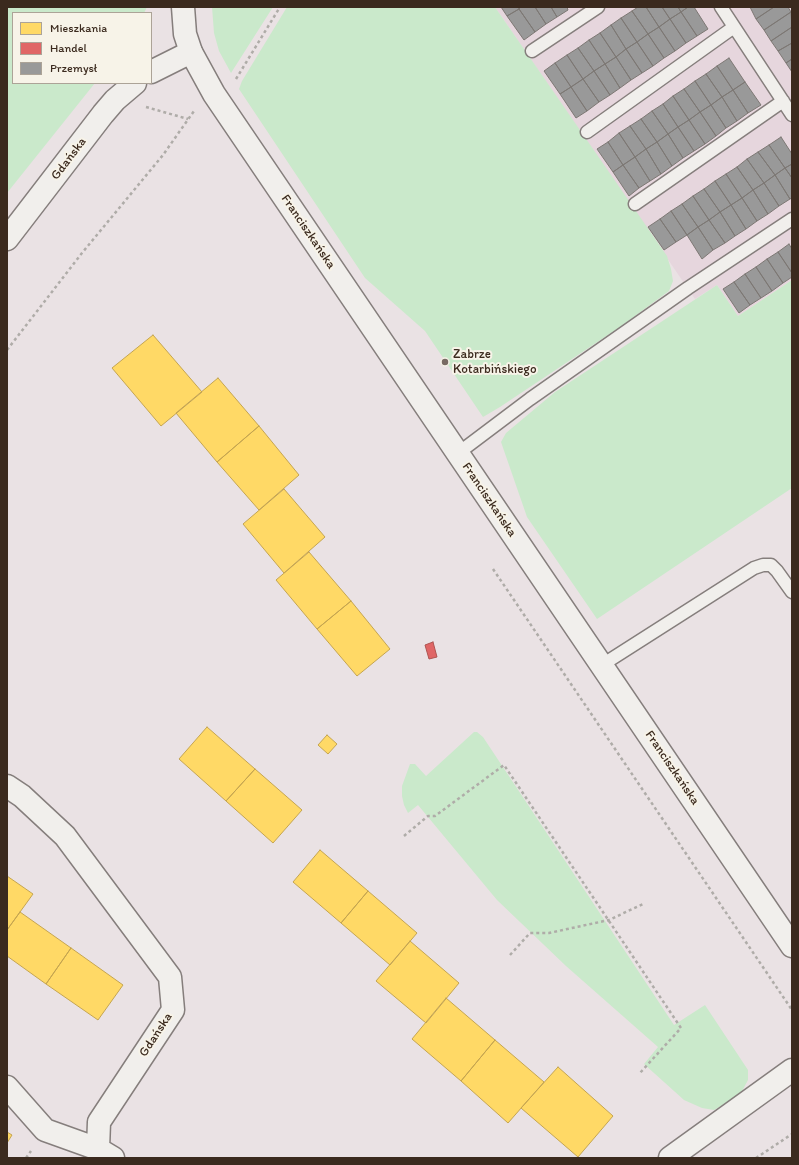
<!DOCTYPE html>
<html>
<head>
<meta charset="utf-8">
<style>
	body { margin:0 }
	#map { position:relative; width:799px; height:1165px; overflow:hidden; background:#eae2e4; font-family:Itim,sans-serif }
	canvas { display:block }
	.frame { position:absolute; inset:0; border:8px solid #3b2a1e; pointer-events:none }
	.legend { position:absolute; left:12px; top:12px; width:140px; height:72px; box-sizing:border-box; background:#f7f3e8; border:1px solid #aca397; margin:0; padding:5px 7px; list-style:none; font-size:12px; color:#3b2a1e }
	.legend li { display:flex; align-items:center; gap:8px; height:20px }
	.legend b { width:20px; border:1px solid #aca397 }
</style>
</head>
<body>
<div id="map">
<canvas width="799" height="1165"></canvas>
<div class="frame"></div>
<ul class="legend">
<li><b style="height:11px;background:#ffd966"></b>Mieszkania</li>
<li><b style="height:11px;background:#e06666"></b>Handel</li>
<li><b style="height:11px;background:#999"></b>Przemysł</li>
</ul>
</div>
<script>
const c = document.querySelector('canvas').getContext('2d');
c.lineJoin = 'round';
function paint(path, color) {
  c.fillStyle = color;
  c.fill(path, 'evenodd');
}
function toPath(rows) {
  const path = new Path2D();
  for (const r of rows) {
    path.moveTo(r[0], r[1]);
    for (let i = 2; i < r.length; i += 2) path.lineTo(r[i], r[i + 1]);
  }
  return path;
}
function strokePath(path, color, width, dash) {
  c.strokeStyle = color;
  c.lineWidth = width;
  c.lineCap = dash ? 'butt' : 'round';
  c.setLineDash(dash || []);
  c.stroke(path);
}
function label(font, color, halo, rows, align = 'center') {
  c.font = font + ' Itim,sans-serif';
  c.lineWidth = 4;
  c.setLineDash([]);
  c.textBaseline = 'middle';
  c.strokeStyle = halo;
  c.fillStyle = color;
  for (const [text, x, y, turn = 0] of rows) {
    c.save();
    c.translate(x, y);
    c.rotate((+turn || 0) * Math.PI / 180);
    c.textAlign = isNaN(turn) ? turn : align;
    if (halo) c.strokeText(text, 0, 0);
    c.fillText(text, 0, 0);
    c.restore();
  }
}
paint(toPath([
	[495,7,790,7,792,10,792,280,738,316,717,285,695,299]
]), '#e6d6dd');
paint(toPath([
	[7,7,147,7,144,13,13,13,13,83,95,83,7,193],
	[212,7,273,7,231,73,219,51,214,33],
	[287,7,495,7,667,256,671,269,673,281,669,291,620,327,500,407,483,417,425,331,365,278,239,89,242,81],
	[792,280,792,488,597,619,527,517,501,442,506,433,555,392,717,285,738,316],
	[474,732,477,732,483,737,674,1025,705,1005,748,1070,748,1080,740,1095,714,1110,702,1108,684,1100,644,1064,658,1047,566,966,497,900,418,805,408,813,404,805,402,796,402,786,410,764,415,764,426,776]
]), '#cae9cb');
const homes = toPath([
	[153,335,202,392,161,426,112,368,153,335],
	[218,378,259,426,217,462,176,413,218,378],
	[259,426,299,475,259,510,217,462,259,426],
	[284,489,325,537,284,573,243,524,284,489],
	[309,552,351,601,317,629,276,580,309,552],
	[351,601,390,649,357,676,317,629,351,601],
	[207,727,255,769,226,801,179,759,207,727],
	[327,735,337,744,328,754,318,745,327,735],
	[255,769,302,810,273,843,226,801,255,769],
	[320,850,368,891,341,923,293,882,320,850],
	[7,876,33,894,7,930,7,876],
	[368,891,417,933,390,965,341,923,368,891],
	[20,912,71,948,46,984,7,956,7,930,20,912],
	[410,941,459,983,426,1023,376,981,410,941],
	[71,948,123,985,98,1020,46,984,71,948],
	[446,998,495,1040,461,1081,412,1039,446,998],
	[495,1040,544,1082,508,1123,461,1081,495,1040],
	[558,1067,613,1116,578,1157,521,1108,558,1067],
	[7,1132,12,1135,7,1143,7,1132]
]);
paint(homes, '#ffd966');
strokePath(homes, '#c4a450', 1);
const shops = toPath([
	[433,642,437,657,429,659,425,645,433,642]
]);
paint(shops, '#e06666');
strokePath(shops, '#ae5450', 1);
const industry = toPath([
	[501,7,518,7,519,9,507,16,501,7],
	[521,7,535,7,546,24,535,32,519,9,521,7],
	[535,7,551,7,557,17,546,24,535,7],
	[551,7,567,7,568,10,557,17,551,7],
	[638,7,646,7,659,27,648,34,632,11,638,7],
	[646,7,662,7,670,19,659,27,646,7],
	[662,7,678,7,681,12,670,19,662,7],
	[678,7,688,7,681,12,678,7],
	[688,7,694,7,708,29,697,36,681,12,688,7],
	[750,7,774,7,756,19,750,7],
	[774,7,788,7,791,12,764,30,756,19,774,7],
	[519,9,535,32,524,40,507,16,519,9],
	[632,11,648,34,637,42,621,18,632,11],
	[681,12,697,36,686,43,670,19,681,12],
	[791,12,792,27,771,41,764,30,791,12],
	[621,18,637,42,626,49,611,25,621,18],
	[670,19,686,43,675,51,659,27,670,19],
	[611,25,626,49,616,57,600,33,611,25],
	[659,27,675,51,664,58,648,34,659,27],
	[792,27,792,43,778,51,771,41,792,27],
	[600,33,616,57,605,64,589,40,600,33],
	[648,34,664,58,653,66,637,42,648,34],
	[589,40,605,64,594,71,578,48,589,40],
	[637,42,653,66,642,73,626,49,637,42],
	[792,43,792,59,786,63,778,51,792,43],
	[578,48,594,71,583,79,567,55,578,48],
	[626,49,642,73,631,80,616,57,626,49],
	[567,55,583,79,571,87,555,63,567,55],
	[616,57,631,80,620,88,605,64,616,57],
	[729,58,745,82,733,90,717,66,729,58],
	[792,59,792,72,786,63,792,59],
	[555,63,571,87,560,94,544,71,555,63],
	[605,64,620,88,610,95,594,71,605,64],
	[717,66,733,90,722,97,706,74,717,66],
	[594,71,610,95,599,102,583,79,594,71],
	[706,74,722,97,711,105,695,81,706,74],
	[583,79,599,102,587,111,571,87,583,79],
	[695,81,711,105,700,112,684,89,695,81],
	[745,82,761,105,748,113,733,90,745,82],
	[571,87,587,111,576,118,560,94,571,87],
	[684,89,700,112,689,120,673,96,684,89],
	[733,90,748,113,737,121,722,97,733,90],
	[673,96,689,120,678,127,663,104,673,96],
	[722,97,737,121,726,128,711,105,722,97],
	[663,104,678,127,668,134,652,111,663,104],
	[711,105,726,128,716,136,700,112,711,105],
	[652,111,668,134,657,142,641,119,652,111],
	[700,112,716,136,705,144,689,120,700,112],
	[641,119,657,142,646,149,630,126,641,119],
	[689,120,705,144,694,151,678,127,689,120],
	[630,126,646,149,635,157,619,133,630,126],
	[678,127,694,151,683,158,668,134,678,127],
	[619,133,635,157,623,165,608,142,619,133],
	[668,134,683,158,672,166,657,142,668,134],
	[781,137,792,154,792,164,785,168,769,145,781,137],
	[608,142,623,165,613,172,597,149,608,142],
	[657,142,672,166,661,174,646,149,657,142],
	[769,145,785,168,775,175,758,152,769,145],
	[646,149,661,174,650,181,635,157,646,149],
	[758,152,775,175,764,183,747,159,758,152],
	[635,157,650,181,639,188,623,165,635,157],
	[747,159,764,183,753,190,737,167,747,159],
	[792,164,792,178,785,168,792,164],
	[623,165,639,188,629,196,613,172,623,165],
	[737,167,753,190,742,198,726,174,737,167],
	[785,168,792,178,792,198,790,199,775,175,785,168],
	[726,174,742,198,731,205,715,181,726,174],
	[775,175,790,199,779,206,764,183,775,175],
	[715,181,731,205,720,212,704,189,715,181],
	[764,183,779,206,768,214,753,190,764,183],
	[704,189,720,212,709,220,693,196,704,189],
	[753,190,768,214,757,221,742,198,753,190],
	[693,196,709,220,698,227,682,204,693,196],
	[742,198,757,221,746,229,731,205,742,198],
	[682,204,698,227,687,235,671,211,682,204],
	[731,205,746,229,735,236,720,212,731,205],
	[671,211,687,235,676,242,660,219,671,211],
	[720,212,735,236,725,243,709,220,720,212],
	[660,219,676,242,664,250,648,227,660,219],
	[709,220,725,243,713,250,698,227,709,220],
	[698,227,713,250,702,259,687,235,698,227],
	[789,244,792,249,792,273,778,252,789,244],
	[778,252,792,273,792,277,783,283,767,259,778,252],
	[767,259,783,283,772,291,756,267,767,259],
	[756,267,772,291,761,298,745,274,756,267],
	[745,274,761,298,750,305,734,282,745,274],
	[734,282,750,305,739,313,723,289,734,282]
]);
paint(industry, '#999');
strokePath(industry, '#7d7874', 1);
const service = toPath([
	[721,7,792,115],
	[532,51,598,7],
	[587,132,734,27],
	[635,204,783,101],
	[457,454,530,399,688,288,792,219],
	[602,665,754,568,763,565,771,565,777,571,792,592]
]);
const minor = toPath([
	[151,72,191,52],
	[7,239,103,114,115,100,135,83],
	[7,786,22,796,65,836,170,977,173,1010,99,1122,98,1149],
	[7,1087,45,1130,98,1149,113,1158],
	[670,1158,792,1070]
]);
const tertiary = toPath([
	[183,7,185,34,191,52,214,94,792,946]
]);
strokePath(service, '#857e7c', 15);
strokePath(minor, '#857e7c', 25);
strokePath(tertiary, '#857e7c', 25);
strokePath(toPath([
	[236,79,280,7],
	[146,107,188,119],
	[7,350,82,253,163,155,194,111],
	[493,569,792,1010],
	[404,836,428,816,435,816,504,765,681,1028,639,1074],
	[510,955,530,933,549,933,609,920,643,904],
	[26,1158,31,1151],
	[756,1158,792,1134]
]), '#afaca8', 2.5, [3, 3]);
strokePath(service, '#f1efec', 12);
strokePath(minor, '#f1efec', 22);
strokePath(tertiary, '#f1efec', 22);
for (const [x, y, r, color] of [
	[445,362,4,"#786a63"]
]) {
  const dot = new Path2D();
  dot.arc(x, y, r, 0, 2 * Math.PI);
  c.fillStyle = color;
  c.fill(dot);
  strokePath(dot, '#f7f3e8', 1.5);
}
label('13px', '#3b2a1e', '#f7f3e8', [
	["Gdańska",69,159,-53],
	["Franciszkańska",308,232,56],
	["Franciszkańska",489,500,56],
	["Franciszkańska",672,768,56],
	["Gdańska",156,1035,-57]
]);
label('13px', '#3b2a1e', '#f7f3e8', [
	["Zabrze",453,355],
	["Kotarbińskiego",453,370]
], 'left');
</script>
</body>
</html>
